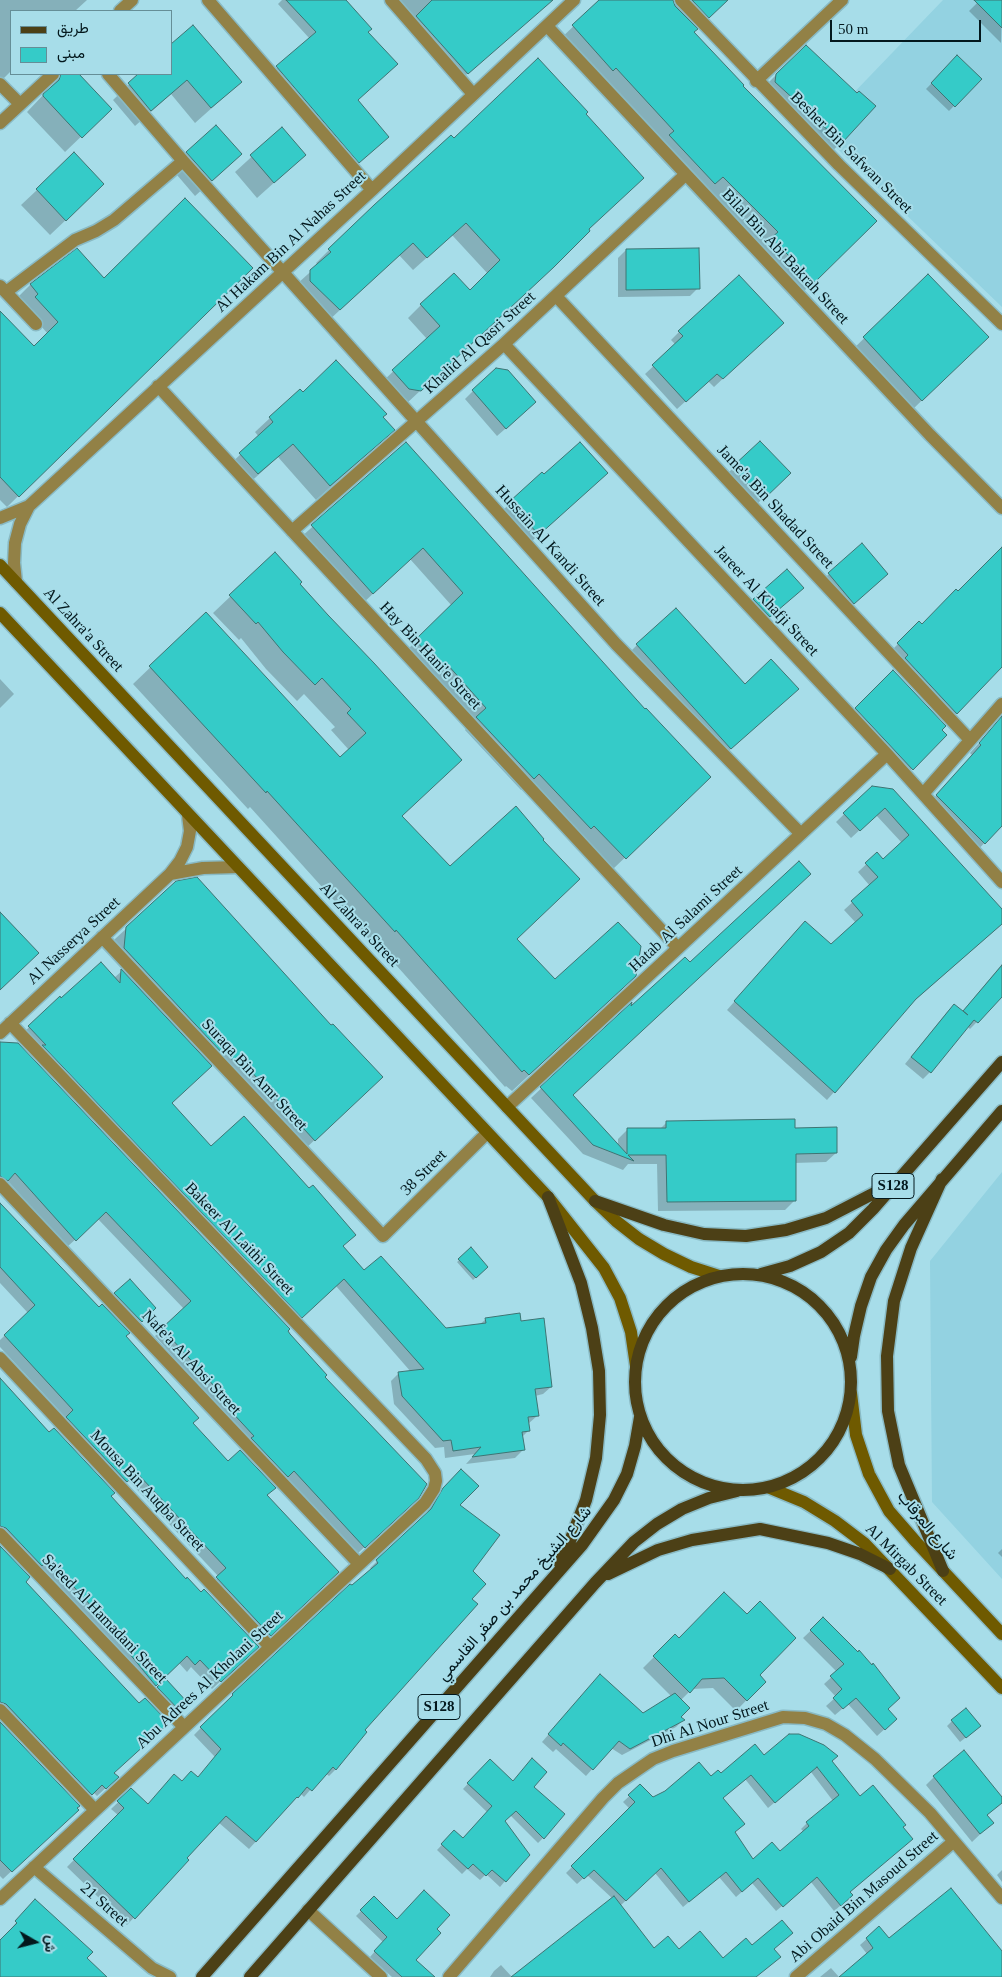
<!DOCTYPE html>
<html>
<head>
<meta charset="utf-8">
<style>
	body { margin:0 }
	#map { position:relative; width:1002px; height:1977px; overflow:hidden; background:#a7dde9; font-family:"Times New Roman",Vazirmatn,serif }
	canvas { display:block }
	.legend { position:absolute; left:10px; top:10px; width:162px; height:65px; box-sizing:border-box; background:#a7dde9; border:1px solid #658e97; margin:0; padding:6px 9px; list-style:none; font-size:15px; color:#03181d }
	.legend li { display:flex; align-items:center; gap:10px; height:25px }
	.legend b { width:25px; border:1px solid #658e97 }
	.north { position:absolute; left:10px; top:1917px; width:50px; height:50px; -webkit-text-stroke:4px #a7dde9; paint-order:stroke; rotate:98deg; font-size:14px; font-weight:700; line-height:20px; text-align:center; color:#03181d }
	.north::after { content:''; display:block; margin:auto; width:18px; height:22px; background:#03181d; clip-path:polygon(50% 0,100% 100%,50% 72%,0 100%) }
	.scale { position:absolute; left:830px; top:20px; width:151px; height:22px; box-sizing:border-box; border:2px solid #03181d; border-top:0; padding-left:6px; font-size:15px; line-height:18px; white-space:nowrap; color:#03181d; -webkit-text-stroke:4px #a7dde9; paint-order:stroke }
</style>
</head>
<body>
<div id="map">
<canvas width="1002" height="1977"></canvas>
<ul class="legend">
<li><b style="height:6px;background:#4c4016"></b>طريق</li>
<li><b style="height:14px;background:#35cbc8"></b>مبنى</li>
</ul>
<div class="north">ش</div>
<div class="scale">50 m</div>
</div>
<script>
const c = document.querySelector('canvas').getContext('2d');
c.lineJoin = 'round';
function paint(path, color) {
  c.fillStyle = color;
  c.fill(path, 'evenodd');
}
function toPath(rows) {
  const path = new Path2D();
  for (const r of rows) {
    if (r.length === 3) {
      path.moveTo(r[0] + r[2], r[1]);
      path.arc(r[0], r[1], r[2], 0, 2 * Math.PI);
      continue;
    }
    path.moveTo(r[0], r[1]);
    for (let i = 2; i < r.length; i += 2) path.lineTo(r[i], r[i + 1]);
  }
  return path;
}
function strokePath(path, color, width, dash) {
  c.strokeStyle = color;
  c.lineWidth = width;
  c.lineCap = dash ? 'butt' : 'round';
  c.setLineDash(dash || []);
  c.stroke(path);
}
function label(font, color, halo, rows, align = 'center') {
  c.font = font + ' "Times New Roman",Vazirmatn,serif';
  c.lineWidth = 4;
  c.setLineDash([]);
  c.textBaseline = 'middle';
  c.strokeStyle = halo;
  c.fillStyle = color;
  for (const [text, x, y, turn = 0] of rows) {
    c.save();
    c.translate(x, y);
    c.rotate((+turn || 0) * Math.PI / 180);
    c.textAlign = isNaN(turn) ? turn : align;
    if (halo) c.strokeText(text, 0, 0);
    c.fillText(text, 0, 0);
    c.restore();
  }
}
paint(toPath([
	[943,0,1002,0,1002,307,818,130],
	[1002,1172,1002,1579,932,1502,930,1261]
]), '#93d2e1');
paint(toPath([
	[0,0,87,0,75,11,11,11,11,71,4,78,0,78],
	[282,0,342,0,367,32,357,100,388,137,353,168,271,73,310,39,278,4],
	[389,0,552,0,459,81],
	[601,0,727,0,693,32,741,86,875,221,798,297,707,191,699,199,655,152,659,147,557,42],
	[980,0,1002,0,1001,43,969,11],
	[957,57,980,79,949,111,926,89],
	[63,74,77,74,110,109,65,152,27,112],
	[140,74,171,74,241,82,195,123,171,94,135,126,113,100],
	[776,75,841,142,829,155,763,95,763,88],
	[584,115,587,230,539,280,406,404,380,384,427,339,408,318,421,305,470,292,488,274,452,235,413,270,399,255,326,323,297,284,318,265,316,263,329,250,454,140],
	[282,129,305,155,257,198,235,172],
	[186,152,225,169,195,196,171,168],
	[37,190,87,200,50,235,21,205],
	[77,250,104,279,251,268,7,507,0,500,0,313,34,348,48,334,25,308,28,305,19,296,30,285],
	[626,250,698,288,690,296,618,297,618,258],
	[928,276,971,352,906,416,848,354],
	[774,331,714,387,708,381,677,409,645,374,676,345,671,340,679,332],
	[300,390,303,393,382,417,379,444,316,500,278,457,244,488,226,468,259,437,255,432],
	[473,391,527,410,497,436,465,399],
	[760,442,789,473,757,504,728,473],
	[406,443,698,788,613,869,526,785,521,790,465,730,474,720,434,675,429,680,404,653,452,606,410,559,361,605,300,538],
	[542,474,544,476,599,480,532,541,503,510],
	[862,545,879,582,845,611,820,582],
	[1002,550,1002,665,949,721,890,652,919,623,922,625],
	[275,554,327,616,401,817,555,981,618,993,512,1091,506,1086,505,1087,379,946,377,948,250,807,248,809,133,684,206,614,340,759,349,750,331,730,335,727,304,694,297,701,266,669,241,638,239,640,213,613],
	[797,593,764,621,749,605,754,600],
	[637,645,745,686,790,696,723,756,630,652],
	[893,671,945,735,904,777,848,717],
	[0,679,14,694,0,708],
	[1002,714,1002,824,975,853,927,806,972,755,970,753,999,721],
	[872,787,1002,910,1002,924,912,1003,827,1100,727,1010,797,930,831,945,856,923,844,910,870,886,858,872,877,854,883,861,902,843,876,815,851,838,836,822],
	[127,928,370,1088,304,1150,214,1063,171,1103,211,1147,342,1246,364,1272,446,1329,479,1325,486,1319,520,1322,551,1387,543,1394,535,1396,537,1416,528,1424,528,1431,522,1437,523,1450,515,1458,466,1464,475,1454,445,1458,444,1447,435,1448,394,1404,391,1381,399,1373,411,1372,336,1286,294,1324,21,1035,59,998,61,1000,114,978,123,970,113,959,115,939],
	[1002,964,1002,996,970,1029,967,1026,930,1072,923,1079,905,1064,947,1012,954,1005,962,1012],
	[630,1005,571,1096,618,1146,618,1139,627,1130,660,1129,667,1122,794,1130,836,1153,826,1162,794,1163,795,1200,785,1210,658,1211,657,1164,628,1164,623,1170,583,1154,531,1098],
	[0,1043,286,1331,324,1377,409,1505,356,1555,225,1415,155,1336,184,1309,98,1219,67,1247,7,1180,0,1187],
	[0,1205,125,1336,191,1424,228,1463,266,1496,330,1580,262,1643,209,1586,219,1577,128,1480,118,1489,59,1425,66,1418,0,1347,0,1340,28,1313,0,1283],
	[471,1249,487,1267,473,1280,457,1262],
	[115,1294,154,1308,133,1329,108,1302],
	[0,1380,49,1434,110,1496,249,1655,212,1689,191,1667,187,1672,179,1663,148,1693,115,1649,57,1583,40,1566,33,1573,0,1529],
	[454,1477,471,1572,336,1769,329,1776,325,1773,304,1797,300,1793,249,1849,218,1822,185,1858,187,1860,127,1925,67,1867,118,1815,111,1809,131,1790,147,1805,182,1782,197,1779,215,1757,194,1735,233,1695,350,1586,352,1587,372,1570,370,1568,425,1516,436,1497],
	[0,1548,24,1582,113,1774,109,1785,97,1796,93,1792,83,1801,0,1714],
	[1002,1549,1002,1557,998,1553],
	[823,1619,858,1653,887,1709,888,1726,877,1736,848,1704,835,1715,826,1706,836,1697,824,1684,837,1672,803,1638],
	[675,1636,758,1675,764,1682,736,1711,713,1688,692,1689,681,1700,680,1717,683,1720,676,1727,622,1755,611,1748,586,1776,556,1749,553,1752,542,1742,593,1683,643,1714,672,1697,643,1668],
	[166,1681,187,1704,178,1713,156,1690],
	[952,1721,974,1731,960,1742,947,1726],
	[0,1724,69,1817,3,1879,0,1876],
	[764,1757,830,1761,860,1798,902,1827,912,1839,849,1892,846,1901,834,1911,811,1882,776,1911,752,1883,736,1897,719,1877,683,1907,655,1873,620,1906,654,1950,678,1951,723,1960,752,1947,773,1949,756,1977,513,1977,613,1899,587,1875,577,1884,566,1873,630,1809,623,1802,640,1786,653,1799,721,1775],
	[811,1772,833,1801,807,1823,801,1829,804,1832,779,1853,753,1860,734,1833,722,1798,745,1779,768,1808],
	[490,1760,512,1782,532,1787,543,1838,538,1843,510,1815,503,1821,505,1881,500,1887,486,1874,480,1880,467,1869,462,1874,437,1850,454,1832,462,1839,487,1812,463,1789],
	[934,1777,1002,1799,1002,1802,986,1816,992,1823,972,1842,926,1785],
	[1002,1870,1002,1882,997,1875],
	[374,1898,397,1921,435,1929,414,1960,419,1977,392,1977,370,1957,383,1942,356,1916],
	[29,1907,86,1959,105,1977,0,1977,0,1942],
	[879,1928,889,1939,1002,1953,1002,1977,841,1977,867,1954,860,1945],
	[501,1965,512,1977,490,1977,494,1971],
	[831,1968,839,1977,820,1977]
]), '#0003');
const building = toPath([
	[286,0,346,0,372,29,368,32,398,64,358,100,389,137,359,163,276,66,316,32,286,0],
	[432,0,553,0,468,74,416,16,432,0],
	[599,0,673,0,675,6,698,29,694,32,744,85,743,86,877,221,815,282,771,238,778,232,723,177,715,184,669,135,674,131,616,68,613,71,572,25,599,0],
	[692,0,728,0,709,18,692,0],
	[974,0,1002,0,1002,28,974,0],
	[193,25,242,82,211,108,187,80,151,111,128,83,138,74,171,74,171,44,193,25],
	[806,45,857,93,859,91,876,106,842,143,775,82,776,74,806,45],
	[957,55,982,79,955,107,931,83,957,55],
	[538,58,588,112,586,114,644,178,589,229,590,231,554,267,421,391,409,389,392,370,440,326,420,304,454,273,470,290,500,260,466,223,427,258,413,243,340,310,310,281,310,270,331,252,328,249,374,205,451,135,454,138,538,58],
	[61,74,79,74,112,109,82,138,43,96,43,94,59,80,61,74],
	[216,125,242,154,212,181,186,152,216,125],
	[282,127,306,155,274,183,250,155,282,127],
	[74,152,104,184,66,221,36,189,74,152],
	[185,198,253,268,19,497,0,477,0,311,34,346,58,322,35,297,38,294,30,284,77,248,104,278,185,198],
	[699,248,700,289,626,290,626,249,699,248],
	[928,274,989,337,922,401,863,337,928,274],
	[739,275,784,323,723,379,717,374,686,402,652,365,683,336,678,331,739,275],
	[336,360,387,414,383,417,395,430,330,486,293,444,258,474,239,453,273,422,269,417,300,389,303,392,336,360],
	[496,368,508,370,536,402,506,429,472,390,496,368],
	[760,441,791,473,763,500,732,467,760,441],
	[406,442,645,709,646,708,711,777,626,859,594,826,591,829,539,774,534,779,476,717,486,708,447,664,442,669,415,640,463,593,423,548,373,594,311,525,406,442],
	[580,442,608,473,539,535,509,502,542,472,544,474,580,442],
	[862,543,888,574,854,604,828,573,862,543],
	[1002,547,1002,667,957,714,905,658,908,655,897,643,919,621,922,624,956,589,958,591,1002,547],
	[275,552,302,582,300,584,328,615,374,663,462,760,402,816,450,866,516,806,544,839,543,840,580,879,517,939,555,979,618,922,641,946,636,976,529,1075,524,1070,522,1072,396,930,395,932,267,791,266,793,149,666,206,612,340,757,366,733,347,713,351,709,322,678,315,685,283,652,258,622,256,624,229,595,275,552],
	[787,569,804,588,770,617,753,599,787,569],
	[676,608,745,684,771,659,799,689,731,749,636,644,676,608],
	[893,670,946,726,942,730,947,735,913,770,855,708,893,670],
	[1002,716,1002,826,985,844,936,795,981,745,979,743,1002,716],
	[872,786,893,789,1002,909,1002,924,916,999,835,1093,734,1001,805,921,831,944,863,915,851,901,878,877,865,863,877,852,883,859,909,835,885,808,860,831,843,813,872,786],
	[799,861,811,874,573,1095,627,1154,627,1128,666,1128,666,1121,795,1119,795,1128,837,1127,837,1153,796,1154,796,1201,667,1202,666,1155,628,1155,634,1161,593,1145,540,1087,632,1002,631,1006,685,957,690,962,799,861],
	[197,877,331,1025,333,1024,383,1077,315,1141,247,1067,243,1071,226,1053,224,1055,124,948,126,927,176,881,197,877],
	[0,912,39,953,0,990,0,912],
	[101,962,120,983,121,969,212,1066,172,1103,211,1146,244,1116,309,1188,313,1185,356,1235,343,1246,364,1270,381,1256,446,1328,486,1323,485,1318,520,1313,521,1321,544,1318,552,1387,535,1389,539,1416,528,1417,530,1431,522,1432,525,1450,472,1457,481,1447,453,1451,451,1440,443,1441,402,1396,398,1372,424,1369,344,1279,302,1318,42,1045,46,1045,28,1026,60,996,61,998,101,962],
	[1002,965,1002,997,978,1023,974,1020,931,1073,911,1057,954,1004,968,1015,963,1011,1002,965],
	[0,1042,18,1043,290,1329,288,1331,290,1334,327,1375,325,1377,427,1484,419,1498,365,1548,294,1471,288,1477,251,1438,254,1436,229,1409,232,1406,162,1328,191,1301,106,1212,76,1241,15,1173,8,1181,0,1176,0,1042],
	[0,1203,99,1307,102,1304,130,1333,126,1336,199,1418,193,1423,228,1461,240,1450,276,1488,267,1495,339,1572,271,1636,216,1577,226,1568,137,1473,127,1482,66,1417,73,1410,4,1335,35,1305,0,1267,0,1203],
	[471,1247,488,1267,476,1278,458,1259,471,1247],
	[130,1279,156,1308,142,1322,114,1293,130,1279],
	[0,1378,49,1432,54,1428,115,1493,111,1496,186,1579,187,1577,201,1592,204,1589,259,1647,221,1682,200,1660,195,1665,187,1656,156,1686,120,1642,122,1640,64,1576,48,1560,42,1566,6,1528,0,1526,0,1378],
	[461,1469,479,1486,460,1505,500,1535,473,1571,486,1584,472,1599,478,1604,365,1730,367,1732,336,1770,333,1767,312,1791,307,1787,298,1798,297,1797,256,1842,226,1816,187,1858,189,1860,135,1919,73,1859,124,1808,117,1801,131,1788,148,1804,174,1774,182,1781,191,1771,198,1777,221,1749,200,1727,233,1695,232,1694,350,1584,352,1585,378,1563,376,1560,431,1509,443,1488,461,1469],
	[0,1546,30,1577,26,1582,139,1703,145,1698,169,1723,114,1773,119,1777,106,1789,102,1785,92,1795,6,1704,0,1702,0,1546],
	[724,1592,747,1614,760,1601,796,1638,760,1675,766,1682,747,1701,724,1678,702,1679,690,1693,653,1656,675,1634,679,1638,724,1592],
	[823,1617,858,1652,859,1650,872,1665,873,1663,900,1698,888,1709,897,1719,885,1730,856,1698,843,1709,833,1698,842,1689,830,1676,844,1664,810,1630,823,1617],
	[600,1674,643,1713,675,1693,690,1708,681,1717,685,1720,630,1749,619,1741,593,1770,563,1743,561,1746,548,1734,600,1674],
	[166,1679,189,1704,181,1712,157,1687,166,1679],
	[966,1708,981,1726,966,1738,951,1720,966,1708],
	[0,1722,80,1806,77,1808,79,1810,12,1872,0,1860,0,1722],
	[789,1734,799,1734,824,1745,838,1756,832,1761,860,1796,873,1785,906,1825,903,1827,913,1839,850,1892,853,1895,841,1906,817,1877,783,1907,758,1878,742,1892,726,1872,689,1902,661,1868,626,1901,594,1870,584,1879,571,1866,635,1802,628,1795,640,1784,653,1797,665,1791,699,1762,711,1776,718,1770,721,1773,755,1744,764,1755,789,1734],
	[817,1767,839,1795,806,1822,809,1826,780,1851,772,1842,753,1859,735,1832,745,1824,723,1798,751,1775,775,1803,817,1767],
	[964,1750,1002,1797,1002,1803,987,1815,994,1823,980,1834,933,1776,964,1750],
	[532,1758,547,1772,534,1787,565,1814,544,1839,516,1811,505,1821,530,1855,506,1882,492,1870,486,1876,473,1864,468,1869,441,1844,454,1830,463,1838,492,1806,467,1783,490,1759,513,1781,532,1758],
	[951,1888,1002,1951,1002,1977,839,1977,873,1948,866,1938,879,1926,889,1938,951,1888],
	[424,1890,450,1915,437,1929,441,1933,416,1960,435,1977,402,1977,374,1951,387,1937,360,1910,374,1896,397,1919,424,1890],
	[614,1896,654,1948,668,1936,679,1949,700,1931,723,1958,746,1938,752,1945,782,1920,793,1933,774,1949,781,1957,756,1977,511,1977,614,1896],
	[35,1899,93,1952,87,1958,107,1977,0,1977,0,1940,17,1923,15,1921,35,1899]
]);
paint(building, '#35cbc8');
strokePath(building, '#3e7473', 1);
const minor = toPath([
	[208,0,372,190],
	[391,0,473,94],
	[681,0,839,165,1002,324],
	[120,11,132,0],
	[547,26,930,435,1002,508],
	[108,74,183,161,616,644,801,834],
	[756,81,842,0],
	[0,84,20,104],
	[0,123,53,74],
	[0,286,36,324],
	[6,292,75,240,96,231,114,220,183,161],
	[556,296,970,740],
	[504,344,887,754,1002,882],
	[158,386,678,948],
	[0,518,29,506,372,190,574,0],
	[292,531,504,344,685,175],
	[16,582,14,563,15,543,20,524,29,506],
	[923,794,1002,704],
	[170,874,203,868,238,867],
	[102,937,383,1236,487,1133],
	[0,1033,170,874,180,861,187,847,190,831,188,815],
	[507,1107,887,754],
	[0,1184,359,1564],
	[0,1358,270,1647],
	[0,1534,184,1727],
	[0,1710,95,1810],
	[34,1867,152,1968,170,1977],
	[0,1899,425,1503,434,1489,436,1481,435,1473,426,1459,10,1023],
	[308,1910,381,1977],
	[449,1977,603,1798,618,1783,653,1759,673,1751,783,1717,805,1718,826,1724,845,1735,875,1759,930,1813,1002,1898],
	[796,1977,953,1842]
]);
const secondary = toPath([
	[0,565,595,1201,616,1221,639,1239,664,1254,691,1267,719,1276],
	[0,613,548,1197,604,1268,620,1298,631,1332,636,1366],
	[851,1393,856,1435,869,1474,889,1511,916,1542,1002,1634],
	[770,1488,804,1502,835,1521,864,1543,1002,1688]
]);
const primary = toPath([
	[942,1179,911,1248,894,1301,887,1356,888,1411,899,1465,943,1571],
	[548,1197,581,1283,592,1328,599,1371,600,1415,596,1458,586,1500,570,1541,559,1562],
	[595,1201,664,1225,704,1234,746,1236,786,1230,826,1218,890,1185],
	[743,1382,108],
	[761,1274,790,1266,821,1252,849,1233,873,1209,1002,1062],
	[851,1357,854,1336,861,1306,871,1277,886,1250,904,1225,1002,1111],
	[608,1574,658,1550,692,1540,760,1529,828,1543,860,1554,890,1569],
	[202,1977,582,1545,614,1500,627,1474,635,1446,640,1417],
	[250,1977,595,1583,634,1542,657,1524,682,1509,709,1498,737,1491]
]);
strokePath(minor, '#89bac4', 15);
strokePath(secondary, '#89bac4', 15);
strokePath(primary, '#89bac4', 15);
strokePath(minor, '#928146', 12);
strokePath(secondary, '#6f5a00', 12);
strokePath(primary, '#4c4016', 12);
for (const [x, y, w] of [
	[893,1186,42],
	[439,1707,42]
]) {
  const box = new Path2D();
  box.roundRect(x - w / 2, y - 12.5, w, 25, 4);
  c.fillStyle = '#a7dde9';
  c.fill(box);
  strokePath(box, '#03181d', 1);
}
label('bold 15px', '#03181d', null, [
	["S128",893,1186],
	["S128",439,1707]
]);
label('16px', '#03181d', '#a7dde9', [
	["Besher Bin Safwan Street",851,153,45],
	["Al Hakam Bin Al Nahas Street",291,242,-43],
	["Bilal Bin Abi Bakrah Street",785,257,47],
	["Khalid Al Qasri Street",480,343,-42],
	["Jame'a Bin Shadad Street",775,507,47],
	["Hussain Al Kandi Street",550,546,48],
	["Jareer Al Khafji Street",766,601,47],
	["Al Zahra'a Street",83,630,47],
	["Hay Bin Hani'e Street",430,656,47],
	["Hatab Al Salami Street",686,919,-43],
	["Al Zahra'a Street",359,925,47],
	["Al Nasserya Street",74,941,-43],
	["Suraqa Bin Amr Street",254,1075,47],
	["38 Street",424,1173,-45],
	["Bakeer Al Laithi Street",239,1239,46],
	["Nafe'a Al Absi Street",191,1363,47],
	["Mousa Bin Auqba Street",147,1491,47],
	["شارع المرقاب",927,1526,50],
	["Al Mirgab Street",906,1565,45],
	["شارع الشيخ محمد بن صقر القاسمي",515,1594,-49],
	["Sa'eed Al Hamadani Street",104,1619,46],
	["Abu Adrees Al Kholani Street",210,1680,-43],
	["Dhi Al Nour Street",710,1724,-18],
	["Abi Obaid Bin Masoud Street",864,1897,-41],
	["21 Street",104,1905,41]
]);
</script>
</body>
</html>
